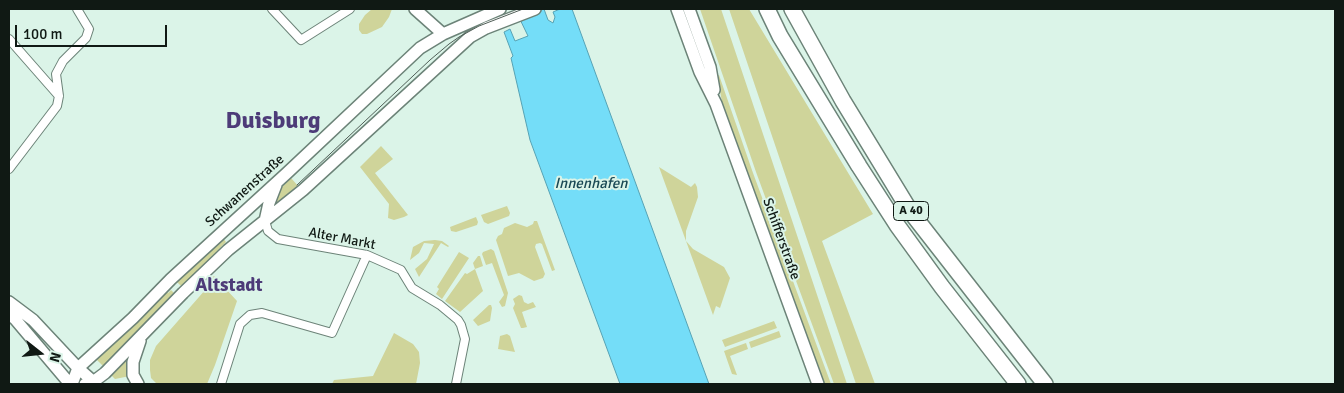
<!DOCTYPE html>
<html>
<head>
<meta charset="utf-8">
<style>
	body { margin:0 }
	#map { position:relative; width:1344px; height:393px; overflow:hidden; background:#dbf4e8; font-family:Signika,sans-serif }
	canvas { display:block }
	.frame { position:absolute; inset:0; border:10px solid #101914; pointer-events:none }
	.north { position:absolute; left:15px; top:328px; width:50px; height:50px; -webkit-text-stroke:4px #dbf4e8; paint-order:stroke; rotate:106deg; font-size:14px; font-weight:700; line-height:20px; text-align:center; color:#101914 }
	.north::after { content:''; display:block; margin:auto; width:18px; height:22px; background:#101914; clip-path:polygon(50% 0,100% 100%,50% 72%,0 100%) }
	.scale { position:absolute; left:15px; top:25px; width:152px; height:22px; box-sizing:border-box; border:2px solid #101914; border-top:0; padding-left:6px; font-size:15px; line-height:18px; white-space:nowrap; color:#101914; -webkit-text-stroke:4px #dbf4e8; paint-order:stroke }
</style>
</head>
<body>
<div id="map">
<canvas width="1344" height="393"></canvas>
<div class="frame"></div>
<div class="north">N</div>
<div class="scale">100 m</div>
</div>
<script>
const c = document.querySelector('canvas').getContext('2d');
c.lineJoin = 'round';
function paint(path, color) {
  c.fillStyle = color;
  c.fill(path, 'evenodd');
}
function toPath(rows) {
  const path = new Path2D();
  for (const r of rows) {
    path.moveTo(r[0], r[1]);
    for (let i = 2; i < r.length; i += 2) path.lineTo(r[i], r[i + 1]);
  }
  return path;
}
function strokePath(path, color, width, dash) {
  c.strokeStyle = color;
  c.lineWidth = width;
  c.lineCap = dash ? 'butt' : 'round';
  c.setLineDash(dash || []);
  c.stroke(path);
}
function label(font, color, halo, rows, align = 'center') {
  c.font = font + ' Signika,sans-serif';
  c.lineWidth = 4;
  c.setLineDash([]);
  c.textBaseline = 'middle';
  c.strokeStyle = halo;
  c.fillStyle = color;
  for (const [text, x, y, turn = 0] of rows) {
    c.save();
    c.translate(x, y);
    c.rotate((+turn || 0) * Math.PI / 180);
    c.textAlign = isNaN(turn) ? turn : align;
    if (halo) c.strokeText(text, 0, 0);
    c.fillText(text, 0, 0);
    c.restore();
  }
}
paint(toPath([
	[372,9,392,9,389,17,382,27,367,34,362,34,359,30,359,24,365,15],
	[700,9,721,9,847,384,834,384,756,172],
	[729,9,749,9,873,214,822,241,875,384,856,384],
	[719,75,753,173,831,384,824,384,725,117,717,76],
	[381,146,393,159,375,173,408,215,404,217,394,220,388,218,389,204,360,167],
	[659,167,691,187,695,183,697,187,698,197,686,231,686,241,693,249,724,267,730,278,720,308,716,306,713,315],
	[291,178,299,187,280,204,277,203,275,201,280,189],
	[507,206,510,213,509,216,488,224,484,222,481,215],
	[476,217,478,222,477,225,456,232,451,231,450,227],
	[534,221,537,221,555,270,552,271,542,244,540,243,536,244,535,247,545,274,543,278,534,281,519,273,508,276,496,240,498,236,502,234,504,228,515,223,527,227,533,224],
	[223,238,226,242,182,287,176,281],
	[435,240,442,241,449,246,448,247,441,243,419,277,415,269,427,259,434,244,424,243,419,253,410,260,413,247,424,241],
	[491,249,494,251,508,293,505,306,502,307,499,302,504,295,492,263,486,265,482,254,483,252],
	[459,252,469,258,442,299,436,294,439,289,437,287],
	[478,256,480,256,483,266,475,269,483,291,460,312,445,301,465,273,467,274,475,269,473,263],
	[214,276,237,301,215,365,207,384,157,384,151,378,150,370,150,360,156,346,206,289,204,285],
	[171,290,175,294,104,367,96,359,166,291,168,293],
	[519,295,522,296,524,302,528,304,533,302,536,307,522,312,527,327,523,328,521,328,513,308,515,304,513,299],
	[489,305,491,305,492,308,490,321,478,326,473,320],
	[774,321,777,328,725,347,722,340],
	[779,331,781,337,751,348,749,342],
	[394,333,413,344,419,352,420,363,416,384,332,384,334,380,373,376],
	[507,334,510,336,515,352,498,349,500,336],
	[746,343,748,349,730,356,737,375,732,374,724,351],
	[129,353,130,376,115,379,109,373]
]), '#cfd49a');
const water = toPath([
	[515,9,544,9,548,20,553,23,555,17,553,12,560,9,572,9,709,384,620,384,530,140,511,58,513,56,504,32,510,29,515,41,528,36,515,9]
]);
paint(water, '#74ddf8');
strokePath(water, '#56a2b4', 1);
const street = toPath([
	[272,9,301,40,350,9],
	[9,39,59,96],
	[9,169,57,106,59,96,56,74,63,61,86,38,89,29,77,9],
	[265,221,268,231,278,239,367,255,401,270,412,288,440,305,458,320,461,325,465,339,456,384],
	[221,384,240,324,250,315,262,313,332,333,367,255]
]);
const secondary = toPath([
	[415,9,443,34],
	[677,9,700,72,716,104,818,384],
	[689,9,710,67,714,90],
	[265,221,269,203,276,185],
	[9,302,33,320,78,368,96,384],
	[9,314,15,319,70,384],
	[72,384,78,368,133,318,171,279,287,173,420,48,443,34,500,9],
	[85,384,93,382,105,373,183,293,228,250,303,190,470,37,486,28,535,9],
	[138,384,133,375,133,362,140,341]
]);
const highway = toPath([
	[767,9,780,36,859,166,897,225,942,287,1018,384],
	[792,9,843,101,910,211,1045,384]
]);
strokePath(street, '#6c8378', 10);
strokePath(secondary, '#6c8378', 14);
strokePath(highway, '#6c8378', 18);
strokePath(street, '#fff', 8);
strokePath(secondary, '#fff', 11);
strokePath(highway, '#fff', 15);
strokePath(toPath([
	[297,185,430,60,449,44,459,37,479,26,523,9]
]), '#515f58', 1);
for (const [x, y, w] of [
	[911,211,35]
]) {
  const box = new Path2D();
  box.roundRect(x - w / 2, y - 9.5, w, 19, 4);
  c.fillStyle = '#dbf4e8';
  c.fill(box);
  strokePath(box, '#101914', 1);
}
label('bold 12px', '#101914', null, [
	["A 40",911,211]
]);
label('14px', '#101914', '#dbf4e8', [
	["Schwanenstraße",245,191,-42],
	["Alter Markt",342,239,11],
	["Schifferstraße",781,239,70]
]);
label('italic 15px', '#194854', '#dbf4e8', [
	["Innenhafen",591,184]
]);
label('bold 19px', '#4d3b78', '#dbf4e8', [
	["Altstadt",229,286]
]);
label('bold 24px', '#4d3b78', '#dbf4e8', [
	["Duisburg",273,122]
]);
</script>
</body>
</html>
